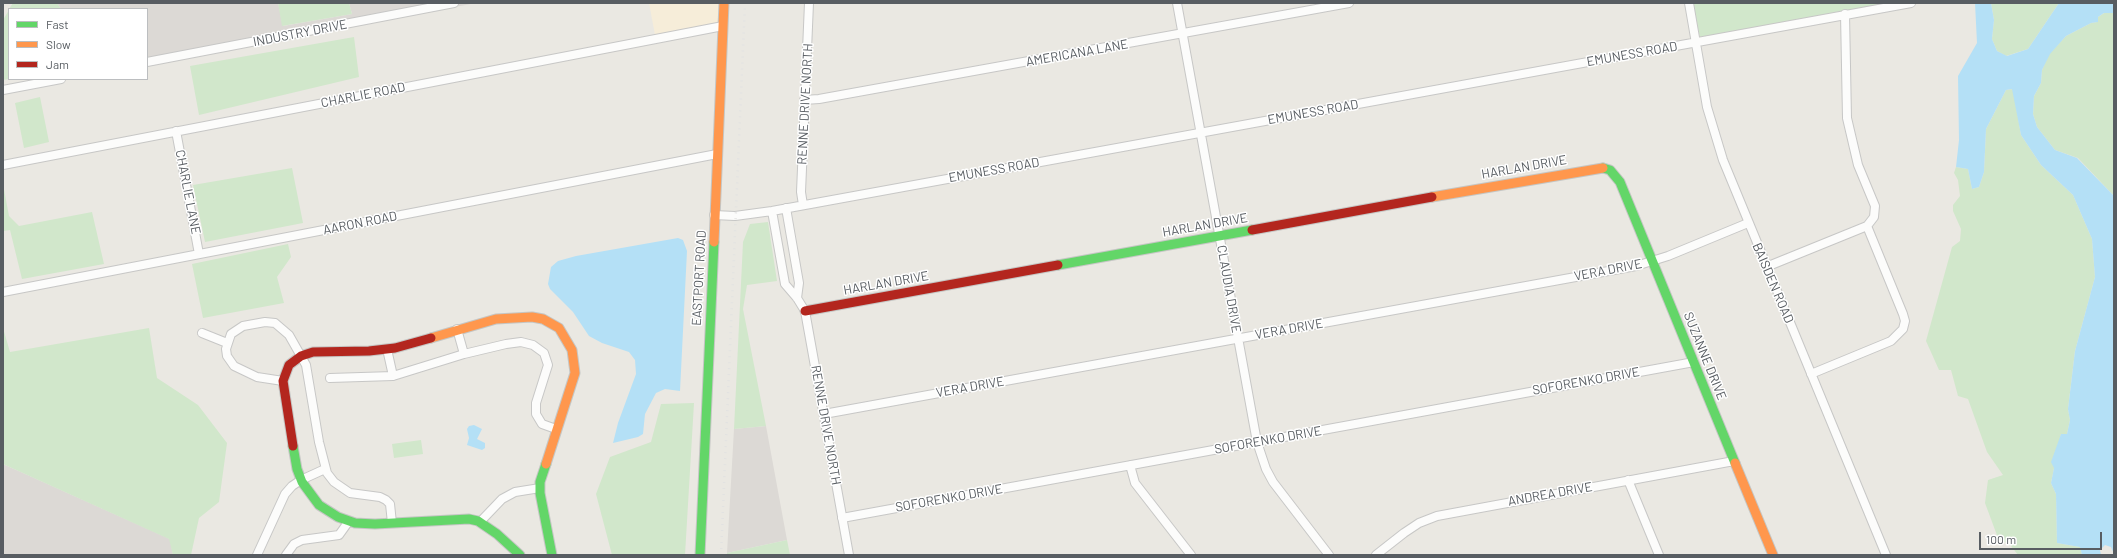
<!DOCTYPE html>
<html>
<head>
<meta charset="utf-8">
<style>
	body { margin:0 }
	#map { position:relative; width:2117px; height:558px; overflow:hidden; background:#eae8e2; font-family:Barlow,sans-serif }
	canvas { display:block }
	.frame { position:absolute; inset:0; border:4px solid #585d62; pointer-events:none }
	.legend { position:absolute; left:8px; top:8px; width:140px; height:72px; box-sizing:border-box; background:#fff; border:1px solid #bcbec0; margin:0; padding:5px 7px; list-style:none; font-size:12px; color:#585d62 }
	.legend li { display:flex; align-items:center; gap:8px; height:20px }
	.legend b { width:20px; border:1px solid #bcbec0 }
	.scale { position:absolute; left:1979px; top:532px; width:123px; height:18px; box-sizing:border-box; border:2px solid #585d62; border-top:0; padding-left:5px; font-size:12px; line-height:14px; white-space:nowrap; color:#585d62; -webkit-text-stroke:3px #fff; paint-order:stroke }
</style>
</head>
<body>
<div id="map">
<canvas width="2117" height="558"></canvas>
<div class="frame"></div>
<ul class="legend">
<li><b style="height:5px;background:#63d668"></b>Fast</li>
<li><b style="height:5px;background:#ff974d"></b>Slow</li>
<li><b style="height:5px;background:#b3261e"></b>Jam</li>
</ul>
<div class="scale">100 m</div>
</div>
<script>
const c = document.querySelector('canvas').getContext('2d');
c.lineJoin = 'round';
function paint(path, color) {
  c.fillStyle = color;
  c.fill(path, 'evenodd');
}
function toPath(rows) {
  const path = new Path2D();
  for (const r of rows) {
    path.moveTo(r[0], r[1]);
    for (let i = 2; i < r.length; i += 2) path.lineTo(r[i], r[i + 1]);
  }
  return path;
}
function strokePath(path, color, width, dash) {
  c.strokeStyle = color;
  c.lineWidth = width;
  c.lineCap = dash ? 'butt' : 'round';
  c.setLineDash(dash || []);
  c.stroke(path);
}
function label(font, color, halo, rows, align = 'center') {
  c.font = font + ' Barlow,sans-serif';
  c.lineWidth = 3;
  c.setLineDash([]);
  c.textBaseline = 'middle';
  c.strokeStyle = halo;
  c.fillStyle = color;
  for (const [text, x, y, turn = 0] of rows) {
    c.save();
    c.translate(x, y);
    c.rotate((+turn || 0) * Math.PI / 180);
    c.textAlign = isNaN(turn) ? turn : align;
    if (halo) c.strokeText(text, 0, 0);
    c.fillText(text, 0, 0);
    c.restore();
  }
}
paint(toPath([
	[649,3,719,3,719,23,655,35]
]), '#f6edd9');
paint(toPath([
	[57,3,278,3,283,26,352,14,349,3,476,3,147,66,147,9,61,9],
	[766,426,787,540,727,553,734,429],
	[3,464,170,539,173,555,3,555]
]), '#dcd9d5');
paint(toPath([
	[13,3,57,3,61,9,9,9],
	[278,3,349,3,352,14,282,26],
	[1693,3,1886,3,1700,38],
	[1991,3,2059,3,2028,49,2006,56,1997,51,1992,39,1994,20],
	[9,10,9,79,3,80,3,20],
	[2104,13,2114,13,2114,196,2078,158,2055,150,2037,127,2033,114,2034,96,2041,83,2042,70,2049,54,2066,36,2091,23,2097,22,2098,17],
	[354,37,359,77,199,115,190,66],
	[2013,89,2021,135,2041,165,2073,195,2092,239,2095,277,2075,351,2068,409,2070,420,2067,434,2061,434,2051,483,2056,494,2057,543,2080,547,2082,555,2018,555,2011,546,1998,538,1985,503,1988,480,2003,475,1987,452,1968,399,1958,396,1951,370,1939,370,1926,341,1952,247,1960,241,1961,229,1953,211,1953,205,1960,196,1958,180,1954,173,1956,167,1968,169,1972,189,1979,187,1984,172,1986,129,2006,90],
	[40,97,49,142,24,148,15,103],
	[292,168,303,223,205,242,193,185],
	[3,184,9,216,19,226,92,212,104,264,22,279,10,230,3,231],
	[768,222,777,281,747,285,743,309,766,426,734,429,743,242,750,224],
	[288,244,291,257,277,277,284,303,203,318,192,264],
	[3,328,10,352,149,328,157,378,198,405,227,443,219,502,199,518,191,555,173,555,169,539,3,464],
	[694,403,685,555,612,555,596,494,610,457,651,442,661,404],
	[421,440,423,454,394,458,392,444],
	[787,540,790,555,727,555,727,553]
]), '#d1e7cb');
paint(toPath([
	[1975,3,1991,3,1994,20,1992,39,1997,51,2007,56,2028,49,2059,3,2114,3,2114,13,2104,13,2098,17,2098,22,2091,23,2066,36,2050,54,2042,70,2041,83,2034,96,2033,114,2037,127,2055,150,2077,158,2114,196,2114,554,2111,547,2105,545,2100,550,2101,555,2082,555,2080,547,2057,543,2056,494,2051,483,2054,468,2051,462,2061,434,2067,434,2070,420,2068,409,2075,351,2095,277,2092,239,2073,195,2041,165,2021,135,2012,89,2006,90,1986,129,1984,172,1979,187,1972,189,1968,169,1956,167,1959,140,1958,76,1977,43],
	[678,238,683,240,687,251,680,391,665,389,656,393,645,414,643,434,638,437,613,443,618,423,636,374,635,360,629,352,602,343,589,336,573,312,550,289,548,284,551,267,558,261,576,256],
	[474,425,482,429,477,439,485,443,485,448,482,450,467,445,469,438,467,429,469,426]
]), '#b4e0f6');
const street = toPath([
	[1177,3,1257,442,1266,469,1273,482,1329,555],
	[1689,3,1707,107,1723,160,1886,555],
	[147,62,454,3],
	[3,90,61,79],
	[804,100,819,99,1349,3],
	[176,131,199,254],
	[3,165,723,26],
	[803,205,801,192,809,3],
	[786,208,799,283,797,298],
	[772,211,785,284,797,298,805,311,849,555],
	[714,215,735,216,772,211,1911,3],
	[1766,267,1867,226,1874,217,1875,206,1858,165,1847,118,1845,14],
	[3,292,717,154],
	[457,329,464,354],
	[202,333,227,343],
	[387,349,393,376],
	[1811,374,1891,341,1903,329,1905,321,1903,314,1867,226],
	[330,378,393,376,464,354,506,344,521,342,533,345,544,353,548,365,536,403,536,414,542,424,556,429],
	[283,381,257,377,234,366,227,356,226,349,231,334,243,326,265,322,275,323,289,335,306,365,319,442,327,473,334,482,350,493,380,497,386,500,390,504,392,523],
	[824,414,1636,266,1668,256,1748,223],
	[1130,465,1135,483,1191,555],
	[1628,480,1659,555],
	[842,518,1694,362],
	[480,522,502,499,515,492,540,488],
	[257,555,285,494,292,486,301,480,325,469],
	[286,555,294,544,302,540,339,535,349,521],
	[1376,555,1404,533,1419,523,1437,516,1734,461]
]);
const fast = toPath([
	[1603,168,1610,170,1620,182,1735,463],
	[1058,265,1252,230],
	[293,446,297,469,302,482,319,505,338,517,355,523,375,524,469,519,478,521,497,534,520,555],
	[546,464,540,482,540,493,552,555],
	[700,555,714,242]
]);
const slow = toPath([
	[1432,197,1603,168],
	[714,242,724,3],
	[431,338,496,319,532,317,543,319,559,328,572,350,575,373,546,464],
	[1735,463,1773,555]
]);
const jam = toPath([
	[1252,230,1432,197],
	[805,311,1058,265],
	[293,446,283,381,289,365,301,356,313,352,369,351,395,348,431,338]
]);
strokePath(street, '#c7c7c6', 10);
strokePath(fast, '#c5c6c4', 11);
strokePath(slow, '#c5c6c4', 11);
strokePath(jam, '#c5c6c4', 11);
strokePath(street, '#fcfcfb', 8);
strokePath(fast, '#63d668', 9);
strokePath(slow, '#ff974d', 9);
strokePath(jam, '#b3261e', 9);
strokePath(toPath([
	[721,555,745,3]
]), '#e2e2e1', 2.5, [1, 5]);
label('13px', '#585d62', '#fff', [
	["INDUSTRY DRIVE",300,33,-11],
	["AMERICANA LANE",1077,53,-10],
	["EMUNESS ROAD",1632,54,-10],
	["CHARLIE ROAD",363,95,-11],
	["RENNE DRIVE NORTH",805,104,-87],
	["EMUNESS ROAD",1313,112,-10],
	["HARLAN DRIVE",1524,167,-10],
	["EMUNESS ROAD",994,170,-10],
	["CHARLIE LANE",188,192,79],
	["AARON ROAD",360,223,-11],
	["HARLAN DRIVE",1205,225,-10],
	["VERA DRIVE",1608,270,-11],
	["EASTPORT ROAD",699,278,-87],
	["HARLAN DRIVE",886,283,-10],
	["BAISDEN ROAD",1773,283,67],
	["CLAUDIA DRIVE",1229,289,80],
	["VERA DRIVE",1289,329,-10],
	["SUZANNE DRIVE",1705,356,68],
	["SOFORENKO DRIVE",1586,381,-10],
	["VERA DRIVE",970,387,-10],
	["RENNE DRIVE NORTH",826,425,80],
	["SOFORENKO DRIVE",1268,440,-10],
	["ANDREA DRIVE",1550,494,-10],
	["SOFORENKO DRIVE",949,498,-10]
]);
</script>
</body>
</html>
